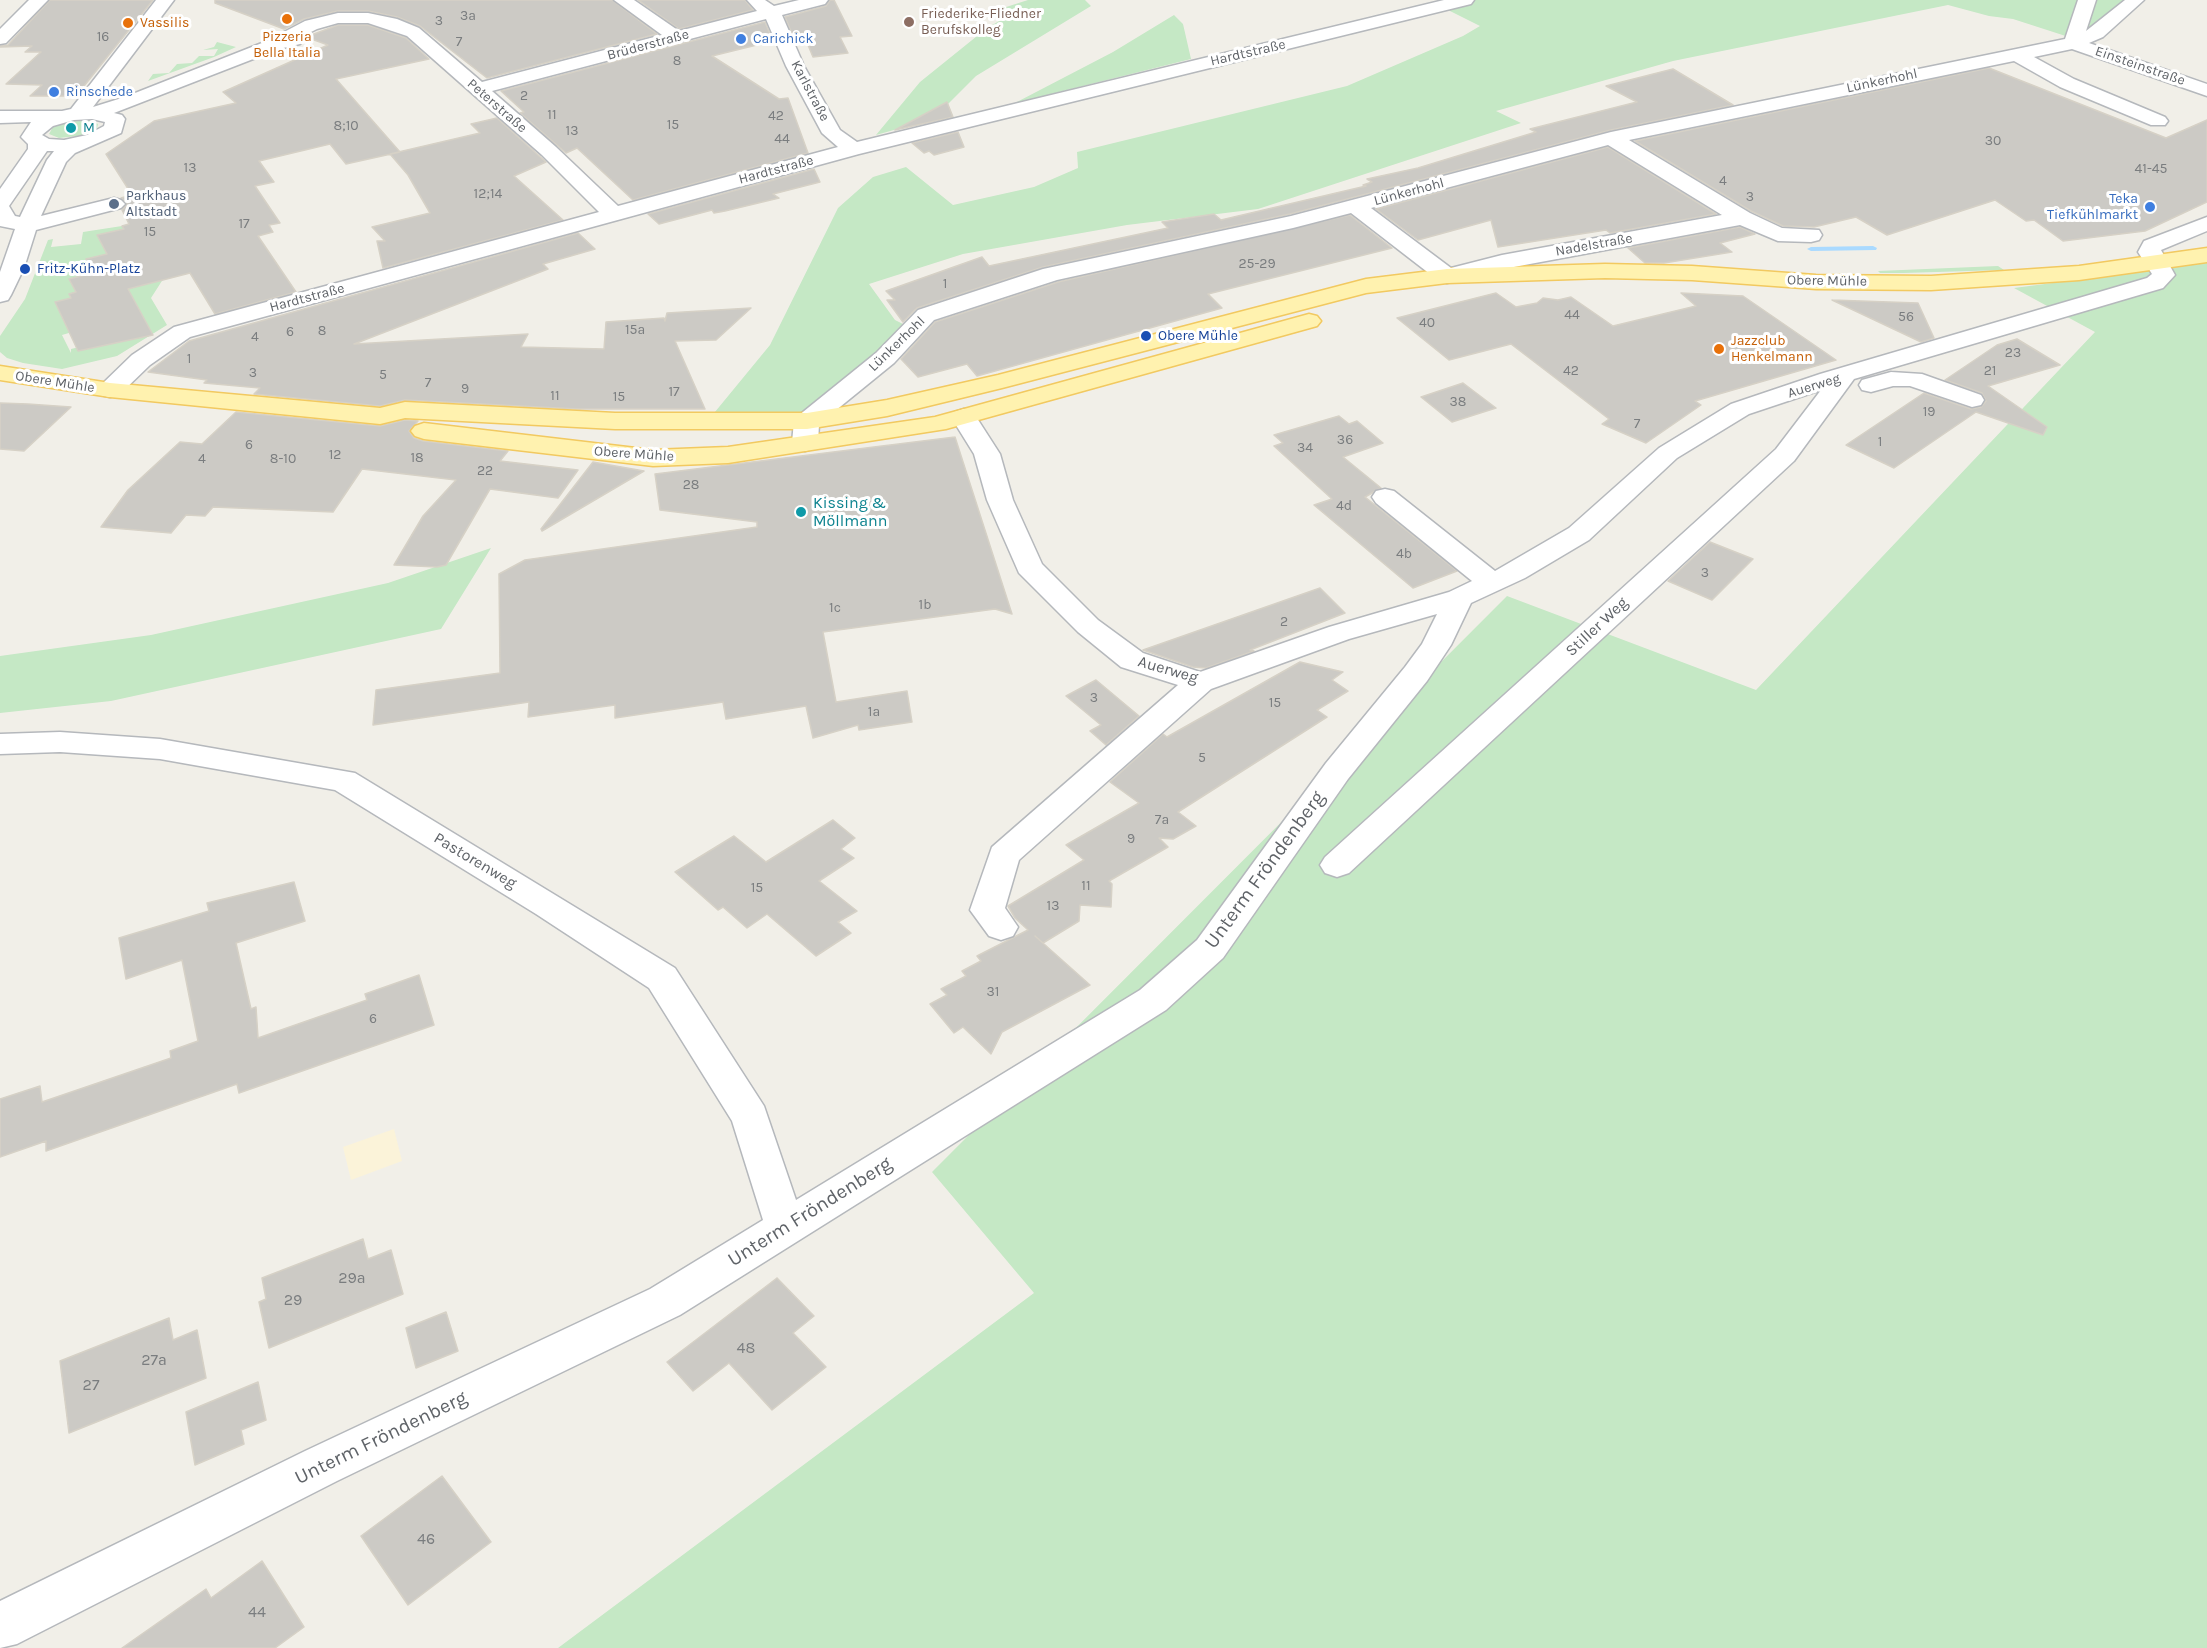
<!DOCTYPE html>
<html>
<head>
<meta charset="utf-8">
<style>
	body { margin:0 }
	canvas { display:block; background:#f1efe8 }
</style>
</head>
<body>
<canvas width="2207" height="1648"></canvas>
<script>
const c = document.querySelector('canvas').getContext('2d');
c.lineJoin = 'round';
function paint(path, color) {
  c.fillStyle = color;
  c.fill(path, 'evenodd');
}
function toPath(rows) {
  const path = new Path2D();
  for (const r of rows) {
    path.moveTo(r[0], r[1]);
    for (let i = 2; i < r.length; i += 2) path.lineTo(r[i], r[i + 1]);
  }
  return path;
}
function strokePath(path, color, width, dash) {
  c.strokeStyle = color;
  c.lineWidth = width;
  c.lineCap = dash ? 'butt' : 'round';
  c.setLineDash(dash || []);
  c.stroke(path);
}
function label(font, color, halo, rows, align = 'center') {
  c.font = font + ' Karla,sans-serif';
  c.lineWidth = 6;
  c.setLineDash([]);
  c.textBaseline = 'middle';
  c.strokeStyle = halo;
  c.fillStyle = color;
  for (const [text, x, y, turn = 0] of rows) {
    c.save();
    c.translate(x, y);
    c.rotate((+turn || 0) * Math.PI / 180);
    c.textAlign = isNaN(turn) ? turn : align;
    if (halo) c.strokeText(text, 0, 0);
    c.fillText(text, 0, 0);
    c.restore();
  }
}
paint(toPath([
	[1028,0,1085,0,1091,6,976,76,933,119,876,135,920,82,987,28,1008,16,1005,14,1009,11,1003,8],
	[1469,0,2136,0,2078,40,2013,19,1989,16,1948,5,1673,61,1496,111,1521,123,1258,209,1127,225,963,254,869,284,895,320,909,327,810,415,710,418,770,345,838,208,873,177,906,167,953,205,1034,187,1078,168,1077,152,1347,86,1463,36,1480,26,1442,7],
	[1174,15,1183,24,1191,59,1015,103,1113,52],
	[217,42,236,47,214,57,148,81,153,74,169,73,177,64,192,63,199,56,214,56,218,49,203,50,214,47],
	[89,120,98,124,97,128,86,135,59,138,49,134,53,127,60,123],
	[122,226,124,229,98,235,119,251,87,259,94,273,70,279,76,292,69,294,71,298,55,302,59,310,79,330,62,335,71,353,71,349,87,345,134,301,131,295,126,296,123,290,176,259,151,298,167,325,117,356,62,369,23,363,7,358,0,352,0,336,25,299,48,240,53,239,51,247,81,244,83,232],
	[2207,263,2207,1648,558,1648,1034,1293,932,1172,1507,596,1756,690,2095,332,2014,288],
	[1998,266,2004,270,1903,273,1880,273,1878,271],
	[491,548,441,629,111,701,0,713,0,656,151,635,388,583]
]), '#c5e8c5');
paint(toPath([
	[394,1129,402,1161,351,1180,343,1147]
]), '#fbf3d9');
paint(toPath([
	[1873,246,1877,248,1876,250,1811,251,1807,249,1811,247,1873,246]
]), '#aadaff');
const building = toPath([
	[50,0,153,0,76,96,30,96,42,85,6,84,41,52,25,52,32,46,0,47,0,46,8,45,50,0],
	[215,0,612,0,657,34,487,78,420,26,397,17,368,11,338,11,304,19,284,29,215,3,215,0],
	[638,0,745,0,753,10,679,29,638,0],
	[830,0,834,0,852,36,840,37,848,53,813,57,803,33,793,36,785,17,826,6,830,0],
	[765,22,773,41,712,56,779,99,788,98,808,153,633,200,577,148,566,153,520,113,524,112,501,91,765,22],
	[338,25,368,25,406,38,429,59,336,79,400,152,346,164,330,144,259,161,274,182,255,186,280,223,269,225,273,232,258,236,296,292,215,314,190,273,128,289,153,335,78,351,55,302,71,298,69,294,76,292,69,279,93,273,86,259,107,254,97,235,124,229,122,226,129,224,122,210,127,204,121,198,132,195,106,154,154,121,236,103,223,92,328,45,306,37,338,25],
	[1989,68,2166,138,2207,120,2207,202,2145,231,2063,241,2034,220,2026,221,1995,200,1887,235,1856,217,1814,227,1783,226,1751,211,1635,141,1989,68],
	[1673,69,1733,105,1611,130,1290,214,1043,267,917,308,903,322,887,300,895,300,886,291,982,257,989,266,1168,228,1162,222,1214,214,1221,220,1366,186,1363,185,1372,182,1367,179,1418,168,1536,132,1530,129,1637,102,1606,86,1673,69],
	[947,102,953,117,895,130,947,102],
	[497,118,546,162,514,176,563,220,383,268,377,241,385,241,372,227,430,213,408,175,390,154,480,133,471,124,497,118],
	[958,132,964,147,934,155,929,151,924,153,912,143,958,132],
	[1608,147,1716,214,1610,233,1606,230,1498,247,1491,220,1418,240,1376,209,1608,147],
	[814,169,820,182,773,194,779,198,725,211,714,213,712,210,659,224,648,214,814,169],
	[1350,215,1392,248,1208,294,1222,308,977,376,967,364,918,377,901,359,935,322,1058,282,1350,215],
	[1740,227,1755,234,1720,243,1732,252,1664,263,1645,263,1628,248,1740,227],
	[578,233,595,249,543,264,548,269,354,344,528,334,521,347,604,349,606,322,664,318,665,321,667,313,751,308,716,340,675,341,705,409,578,409,405,400,380,406,254,394,260,388,204,383,207,380,148,372,189,341,578,233],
	[1496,293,1516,307,1537,303,1543,298,1558,300,1571,297,1613,326,1696,306,1681,293,1743,296,1836,360,1695,401,1701,405,1646,443,1602,424,1609,419,1511,344,1449,360,1397,318,1496,293],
	[1832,300,1918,303,1934,338,1921,342,1832,300],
	[2017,339,2060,365,1988,386,2047,427,2043,435,1976,412,1894,468,1846,445,1924,393,1971,409,1981,407,1986,401,1982,393,1945,380,1997,345,2017,339],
	[1463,383,1496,408,1452,422,1421,397,1463,383],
	[0,403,28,404,71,407,24,451,0,449,0,403],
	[236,412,380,426,405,420,418,421,409,431,414,438,423,441,508,451,500,461,578,470,558,498,490,489,446,565,437,567,394,565,423,516,456,480,362,469,333,512,213,507,205,516,186,515,171,533,101,527,128,490,180,442,202,444,236,412],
	[1339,416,1349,424,1357,421,1383,443,1343,457,1381,488,1365,497,1457,571,1413,588,1314,505,1332,499,1274,446,1283,443,1274,435,1339,416],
	[955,437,1012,614,995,609,823,632,836,702,907,691,912,722,859,730,858,725,813,738,806,706,726,719,723,702,615,718,615,705,528,717,529,702,373,725,376,690,500,673,499,574,525,560,757,527,757,522,660,510,655,474,955,437],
	[593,462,644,471,542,531,541,529,593,462],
	[1710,542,1753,559,1712,600,1668,581,1710,542],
	[1320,588,1345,613,1250,650,1254,651,1206,668,1193,667,1143,650,1320,588],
	[1300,662,1343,672,1332,680,1348,691,1317,710,1327,717,1178,812,1196,826,1173,839,1159,838,1168,847,1109,881,1112,884,1111,907,1080,905,1079,921,1043,943,1035,936,1090,985,1002,1032,991,1054,963,1027,954,1033,930,1004,947,995,941,989,966,976,962,971,981,961,977,956,1028,930,1015,918,1008,906,1084,860,1066,845,1139,803,1110,782,1163,734,1167,737,1300,662],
	[1096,680,1139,716,1106,745,1090,731,1101,725,1066,696,1096,680],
	[833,820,855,838,841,849,854,858,819,881,857,911,838,922,851,933,816,956,767,914,747,928,723,907,718,910,675,872,734,836,766,862,833,820],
	[294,882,305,921,236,943,251,1009,256,1007,258,1038,367,1000,365,994,419,975,434,1025,239,1093,237,1084,46,1151,46,1141,0,1157,0,1099,40,1086,42,1102,171,1058,170,1051,198,1041,182,960,126,979,119,938,209,911,207,903,294,882],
	[363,1239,368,1259,391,1250,403,1294,269,1348,259,1302,266,1299,262,1278,363,1239],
	[777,1278,814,1316,793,1333,826,1367,772,1410,729,1363,693,1391,667,1362,777,1278],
	[446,1312,458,1351,416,1368,406,1328,446,1312],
	[169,1318,173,1340,197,1330,206,1378,69,1433,60,1361,169,1318],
	[258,1382,266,1420,241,1430,244,1444,195,1465,186,1412,258,1382],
	[442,1476,491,1542,408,1605,361,1536,442,1476],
	[262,1561,304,1627,275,1648,122,1648,206,1589,211,1598,262,1561]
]);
paint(building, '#cccac5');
strokePath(building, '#d6d1c6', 1.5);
const minor = toPath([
	[29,0,48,0,6,43,0,44,0,29,29,0],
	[156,0,174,0,93,107,125,97,267,41,305,21,338,13,368,13,397,19,419,28,482,82,662,35,614,0,634,0,679,31,757,11,747,0,765,0,774,6,799,0,828,0,825,4,782,15,804,66,840,130,857,142,1444,0,1474,0,1471,4,859,154,190,337,150,365,119,395,110,397,101,395,98,390,101,385,132,355,174,327,599,212,542,155,407,36,368,23,338,23,317,29,301,37,303,40,300,44,279,49,114,113,122,115,125,119,121,133,75,153,66,162,41,216,114,198,121,200,125,204,121,208,36,230,24,268,11,295,8,300,0,302,0,272,15,229,0,226,0,189,28,149,28,144,21,137,31,122,0,123,0,111,62,111,71,109,156,0],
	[766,19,786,66,822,133,838,147,618,206,556,147,492,91,766,19],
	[92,119,105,122,104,126,87,135,64,140,49,139,42,135,53,126,74,120,92,119],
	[47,151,54,151,47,160,20,217,15,216,9,206,47,151],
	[2078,0,2096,0,2086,31,2125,0,2144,0,2103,37,2089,43,2207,84,2207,96,2072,49,2034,57,2074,79,2165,117,2168,121,2165,125,2151,125,2060,87,2014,61,1629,140,1750,213,1782,228,1819,230,1822,235,1819,240,1811,242,1778,241,1740,225,1503,269,1447,283,1439,281,1351,213,1293,228,1057,280,934,320,894,363,819,424,818,443,814,448,805,451,796,448,792,443,794,421,798,416,876,353,918,310,1043,269,1291,216,1611,132,2065,39,2078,0],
	[1608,145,1722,215,1502,255,1451,268,1371,208,1608,145],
	[2207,217,2207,231,2161,250,2175,275,2163,288,1854,379,1794,461,1349,873,1337,877,1325,873,1320,865,1325,857,1776,449,1821,390,1749,414,1677,458,1589,540,1525,578,1471,603,1451,645,1427,681,1348,779,1223,958,1166,1010,680,1315,337,1481,17,1644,0,1648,0,1601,305,1451,650,1289,763,1220,732,1121,649,988,536,914,335,790,160,759,60,752,0,754,0,734,60,732,160,739,355,773,675,968,764,1106,796,1200,1140,990,1197,940,1326,763,1405,667,1422,644,1437,614,1349,639,1211,689,1019,860,1005,908,1018,927,1013,936,1001,940,989,936,970,910,992,847,1178,685,1121,667,1078,632,1019,573,987,500,974,454,951,417,955,412,964,409,973,412,1000,454,1013,500,1042,564,1098,620,1143,653,1200,672,1329,627,1449,592,1472,581,1376,503,1372,497,1376,491,1385,489,1394,491,1495,571,1569,528,1659,448,1731,404,1820,374,2147,278,2152,274,2138,252,2144,241,2207,217],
	[1891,372,1922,374,1981,395,1984,400,1981,405,1972,407,1910,386,1893,386,1871,392,1862,390,1859,385,1862,380,1891,372]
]);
const major = toPath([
	[2207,248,2207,262,2079,280,1931,290,1816,289,1692,280,1605,278,1447,283,1366,293,1002,388,887,416,807,429,615,429,405,418,380,424,110,397,0,380,0,366,110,383,380,408,405,402,615,413,807,413,887,400,998,375,1366,279,1447,269,1605,264,1692,266,1816,275,1931,276,2079,266,2207,248],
	[1309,314,1317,316,1321,321,1317,326,946,429,728,463,653,466,424,439,415,436,411,431,415,426,424,423,653,450,728,447,935,417,1309,314]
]);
strokePath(minor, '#b5b8bc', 3);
strokePath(major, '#f2c960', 3);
paint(minor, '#fff');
paint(major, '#fff2af');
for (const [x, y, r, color] of [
	[287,19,6,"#e8710a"],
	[909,22,6,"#8d6e63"],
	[128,23,6,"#e8710a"],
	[741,39,6,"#3f7fe0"],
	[54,92,6,"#3f7fe0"],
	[71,128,6,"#0f9aa8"],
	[114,204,6,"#5c6f8a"],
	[2150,207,6,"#3f7fe0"],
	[25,269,6,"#1a4fb4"],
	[1146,336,6,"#1a4fb4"],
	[1719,349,6,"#e8710a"],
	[801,512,6,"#0f9aa8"]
]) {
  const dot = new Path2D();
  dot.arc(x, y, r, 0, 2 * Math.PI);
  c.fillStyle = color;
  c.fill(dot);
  strokePath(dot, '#fff', 2);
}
label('14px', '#785e54', '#fff', [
	["Friederike-Fliedner",921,14],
	["Berufskolleg",921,30]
], 'left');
label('14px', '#7a7d7f', null, [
	["3a",468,16],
	["3",439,21],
	["16",103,37],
	["7",459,42],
	["8",677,61],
	["2",524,96],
	["11",552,115],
	["42",776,116],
	["15",673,125],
	["8;10",346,126],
	["13",572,131],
	["44",782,139],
	["30",1993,141],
	["13",190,168],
	["41-45",2151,169],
	["4",1723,181],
	["12;14",488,194],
	["3",1750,197],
	["17",244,224],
	["15",150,232],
	["25-29",1257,264],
	["1",945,284],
	["44",1572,315],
	["56",1906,317],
	["40",1427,323],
	["15a",635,330],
	["8",322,331],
	["6",290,332],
	["4",255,337],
	["23",2013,353],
	["1",189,359],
	["42",1571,371],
	["21",1990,371],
	["3",253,373],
	["5",383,375],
	["7",428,383],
	["9",465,389],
	["17",674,392],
	["11",555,396],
	["15",619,397],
	["38",1458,402],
	["19",1929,412],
	["7",1637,424],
	["36",1345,440],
	["1",1880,442],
	["6",249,445],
	["34",1305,448],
	["12",335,455],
	["18",417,458],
	["4",202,459],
	["8-10",283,459],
	["22",485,471],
	["28",691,485],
	["4d",1344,506],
	["4b",1404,554],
	["3",1705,573],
	["1b",925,605],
	["1c",835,608],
	["2",1284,622],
	["3",1094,698],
	["15",1275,703],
	["1a",874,712],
	["5",1202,758],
	["7a",1162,820],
	["9",1131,839],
	["11",1086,886],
	["15",757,888],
	["13",1053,906],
	["31",993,992],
	["6",373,1019]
]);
label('14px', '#c56008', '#fff', [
	["Vassilis",140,23],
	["Pizzeria",287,37,"center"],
	["Bella Italia",287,53,"center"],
	["Jazzclub",1731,341],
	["Henkelmann",1731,357]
], 'left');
label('14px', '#366cbe', '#fff', [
	["Carichick",753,39],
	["Rinschede",66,92],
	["Teka",2138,199,"right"],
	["Tiefkühlmarkt",2138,215,"right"]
], 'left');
label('14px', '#5f6368', '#fff', [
	["Brüderstraße",648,45,-15],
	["Hardtstraße",1248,53,-13],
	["Einsteinstraße",2140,66,19],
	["Lünkerhohl",1882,81,-12],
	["Karlstraße",810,91,62],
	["Peterstraße",497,106,41],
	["Hardtstraße",776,170,-15],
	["Lünkerhohl",1409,192,-15],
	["Nadelstraße",1594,245,-10],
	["Obere Mühle",1827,281,1],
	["Hardtstraße",307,298,-15],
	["Lünkerhohl",897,344,-44],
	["Obere Mühle",55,382,9],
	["Auerweg",1814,386,-17],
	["Obere Mühle",634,454,4]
]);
label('14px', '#0d838f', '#fff', [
	["M",83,128]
], 'left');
label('14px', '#4e5e75', '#fff', [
	["Parkhaus",126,196],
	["Altstadt",126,212]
], 'left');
label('14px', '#164399', '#fff', [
	["Fritz-Kühn-Platz",37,269],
	["Obere Mühle",1158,336]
], 'left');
label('16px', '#0d838f', '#fff', [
	["Kissing &",813,503],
	["Möllmann",813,521]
], 'left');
label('16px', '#5f6368', '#fff', [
	["Stiller Weg",1597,627,-43],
	["Auerweg",1168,670,16],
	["Pastorenweg",475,861,31]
]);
label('16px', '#7a7d7f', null, [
	["29a",352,1278],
	["29",293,1300],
	["48",746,1348],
	["27a",154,1360],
	["27",91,1385],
	["46",426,1539],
	["44",257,1612]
]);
label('20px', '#5f6368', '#fff', [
	["Unterm Fröndenberg",1265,870,-54],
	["Unterm Fröndenberg",810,1212,-32],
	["Unterm Fröndenberg",381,1438,-26]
]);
</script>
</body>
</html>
